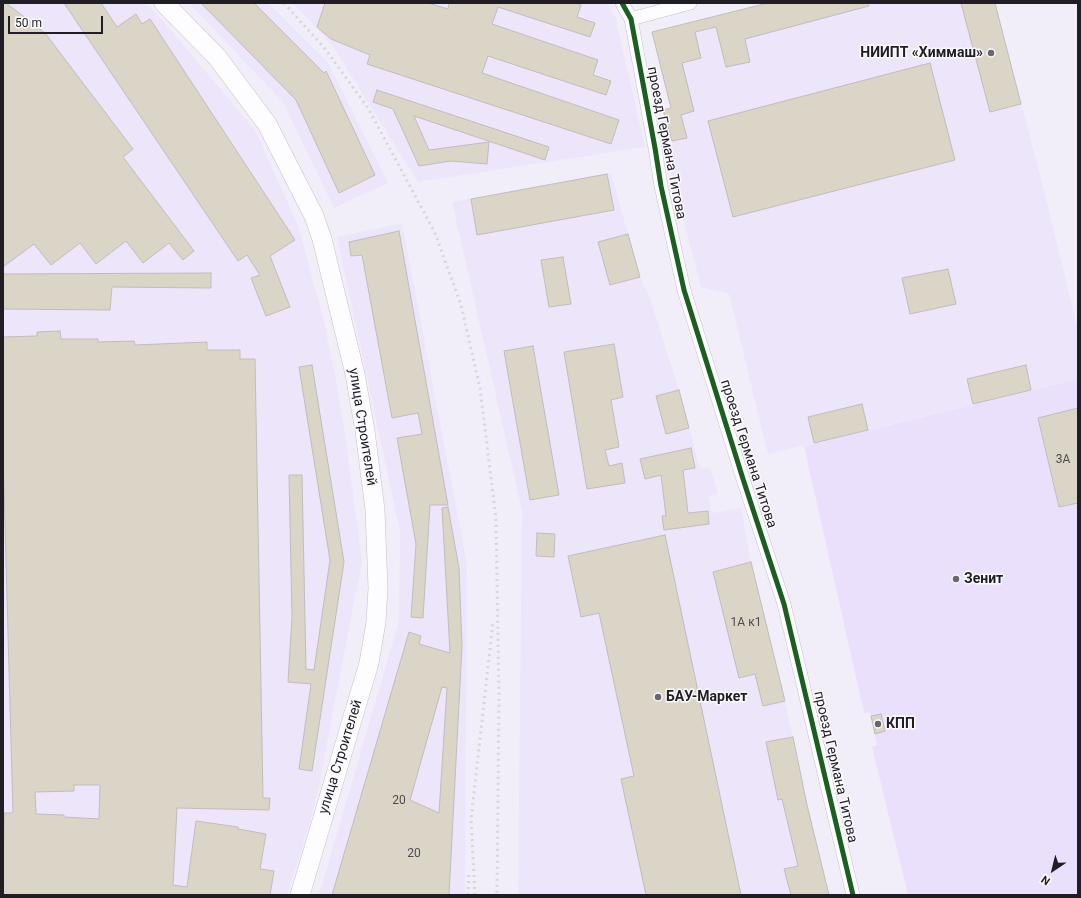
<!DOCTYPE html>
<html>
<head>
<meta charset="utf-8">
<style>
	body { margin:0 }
	#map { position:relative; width:1081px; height:898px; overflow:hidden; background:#f2eef9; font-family:Roboto,sans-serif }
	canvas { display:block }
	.frame { position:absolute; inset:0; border:4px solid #201d25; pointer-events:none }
	.north { position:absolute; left:1033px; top:850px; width:40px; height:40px; -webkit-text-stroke:3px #fbfafe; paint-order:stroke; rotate:215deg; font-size:11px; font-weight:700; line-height:16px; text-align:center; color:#201d25 }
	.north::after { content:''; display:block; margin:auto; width:14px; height:18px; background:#201d25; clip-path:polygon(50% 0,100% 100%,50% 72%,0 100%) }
	.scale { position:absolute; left:8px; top:16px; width:95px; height:18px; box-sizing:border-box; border:2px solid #201d25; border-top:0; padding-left:5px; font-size:12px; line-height:14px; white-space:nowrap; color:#201d25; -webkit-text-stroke:3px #fbfafe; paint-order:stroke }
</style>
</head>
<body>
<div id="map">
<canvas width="1081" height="898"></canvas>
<div class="frame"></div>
<div class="north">N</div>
<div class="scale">50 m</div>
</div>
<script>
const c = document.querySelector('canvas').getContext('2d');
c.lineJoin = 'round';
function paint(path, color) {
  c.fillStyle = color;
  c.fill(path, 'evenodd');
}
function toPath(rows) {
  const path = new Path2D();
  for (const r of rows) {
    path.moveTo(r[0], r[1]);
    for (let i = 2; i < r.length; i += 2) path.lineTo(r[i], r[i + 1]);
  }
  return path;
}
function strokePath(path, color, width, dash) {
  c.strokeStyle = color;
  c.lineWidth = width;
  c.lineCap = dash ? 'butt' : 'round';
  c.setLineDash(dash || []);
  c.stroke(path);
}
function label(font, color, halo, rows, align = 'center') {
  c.font = font + ' Roboto,sans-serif';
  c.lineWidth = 3;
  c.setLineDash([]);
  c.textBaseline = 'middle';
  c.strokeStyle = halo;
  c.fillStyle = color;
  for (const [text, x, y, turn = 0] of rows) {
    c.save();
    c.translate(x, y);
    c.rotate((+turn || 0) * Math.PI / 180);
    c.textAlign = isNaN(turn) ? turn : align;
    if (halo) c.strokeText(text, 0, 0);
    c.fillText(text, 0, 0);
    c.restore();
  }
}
paint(toPath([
	[3,3,145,3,157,14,255,130,298,225,324,322,335,375,345,434,362,561,320,780,311,819,287,895,3,895],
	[189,3,268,3,328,63,388,183,334,208,283,102],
	[293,3,607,3,615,16,645,147,418,182,332,45],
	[768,3,995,3,1045,194,1078,331,1078,379,768,454,729,294,701,287,668,160,672,141,663,110,671,108,652,32],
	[611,173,640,277,650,298,679,390,700,468,710,467,718,493,708,496,712,513,741,508,751,562,793,737,805,794,829,895,518,895,522,511,452,202],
	[402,223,467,564,465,895,319,895,399,621,400,532,337,237]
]), '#ede5fa');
paint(toPath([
	[1078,379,1078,895,908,895,872,747,877,745,871,716,870,712,864,713,804,446]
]), '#eae0fb');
const building = toPath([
	[3,3,6,3,45,33,133,149,123,157,194,251,183,260,169,243,143,263,126,241,96,264,80,243,51,265,34,244,3,267,3,3],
	[64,3,101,3,117,27,136,14,142,24,150,19,295,240,270,256,290,307,266,316,251,278,260,275,247,255,238,261,64,3],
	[201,3,254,3,324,73,326,71,375,175,339,193,296,100,201,3],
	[325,3,428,3,448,9,449,3,575,3,581,5,577,17,595,23,590,37,498,7,492,24,598,60,593,75,611,81,606,95,488,56,482,73,619,120,611,144,367,64,370,55,331,39,317,27,325,3],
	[768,3,868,3,869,6,745,39,750,62,726,67,716,27,695,32,701,58,682,63,694,111,681,115,687,138,672,141,663,110,671,108,652,32,768,3],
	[961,3,995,3,1021,104,990,112,961,3],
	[930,63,955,160,733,217,708,121,930,63],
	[377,90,549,147,545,160,414,116,429,150,489,142,487,164,451,161,419,166,393,109,373,102,377,90],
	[607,174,614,210,477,235,471,199,607,174],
	[399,231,448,505,430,505,423,618,411,617,416,544,397,438,422,434,418,413,392,418,362,255,351,256,349,242,399,231],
	[628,234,640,277,610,285,598,242,628,234],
	[563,257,571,304,549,307,541,260,563,257],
	[948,269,956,304,910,314,902,278,948,269],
	[211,273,211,288,112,287,110,310,3,309,3,274,211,273],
	[60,331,61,339,98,339,98,342,134,341,135,345,207,342,207,350,240,350,240,359,255,359,263,798,270,798,269,810,177,808,173,885,187,887,196,821,238,827,238,829,266,834,260,869,274,871,270,895,3,895,4,813,13,813,3,453,3,337,37,336,37,332,60,331],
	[74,785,100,785,99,819,64,817,64,815,36,814,35,792,74,791,74,785],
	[614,344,623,397,611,400,619,447,605,450,609,466,622,463,625,483,587,489,564,352,614,344],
	[533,346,559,495,530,500,504,351,533,346],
	[312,365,344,562,312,771,299,769,311,684,288,682,292,617,289,475,302,475,306,669,314,670,330,560,299,367,312,365],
	[1026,365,1031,390,973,404,967,379,1026,365],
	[679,390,689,428,666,434,656,396,679,390],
	[862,404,868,430,814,443,808,417,862,404],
	[1078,408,1078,503,1059,507,1038,418,1078,408],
	[691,448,695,468,683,470,688,513,708,511,709,524,664,530,662,516,666,516,661,475,645,479,640,459,691,448],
	[448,507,459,568,462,646,449,895,332,895,409,632,421,636,419,644,450,653,442,508,448,507],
	[442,687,447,688,439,813,410,800,442,687],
	[537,533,555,534,554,557,536,556,537,533],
	[665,535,741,895,646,895,621,779,634,776,599,613,581,617,568,556,665,535],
	[751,562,785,701,763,706,755,674,739,678,713,572,751,562],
	[881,714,885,731,875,734,871,716,881,714],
	[793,737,807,805,829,895,791,895,784,869,798,866,782,799,778,800,766,742,793,737]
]);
paint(building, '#dbd5c7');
strokePath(building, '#c0bdbe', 1);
const street = toPath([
	[622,3,631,19,655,148,661,186,684,290,743,479,784,604,853,895],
	[631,19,690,3]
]);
const secondary = toPath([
	[164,3,217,57,267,124,314,216,322,239,355,374,365,431,375,510,378,588,376,622,369,663,300,895]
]);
strokePath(street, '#c3c0c9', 14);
strokePath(secondary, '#c3c0c9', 20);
strokePath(street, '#fdfcfe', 13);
strokePath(secondary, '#fdfcfe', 19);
strokePath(toPath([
	[284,3,326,50,368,108,435,233,461,305,480,388,496,519,499,698,497,895],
	[468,895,469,872],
	[475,895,471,820,493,622]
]), '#d7d5d9', 3, [2, 4]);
strokePath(toPath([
	[622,3,631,19,655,148,661,186,684,290,743,479,784,604,853,895]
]), '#1b5e20', 5);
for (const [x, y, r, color] of [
	[991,53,4,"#6a666f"],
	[956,579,4,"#6a666f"],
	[658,697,4,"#6a666f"],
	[878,724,4,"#6a666f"]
]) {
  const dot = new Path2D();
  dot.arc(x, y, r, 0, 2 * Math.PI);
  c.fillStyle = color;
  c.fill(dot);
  strokePath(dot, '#fbfafe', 1.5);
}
label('12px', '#4f4b4e', null, [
	["3А",1063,460],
	["1А к1",746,623],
	["20",399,801],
	["20",414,854]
]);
label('bold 14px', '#201d25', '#fbfafe', [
	["НИИПТ «Химмаш»",983,53,"right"],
	["Зенит",964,579],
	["БАУ-Маркет",666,697],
	["КПП",886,724]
], 'left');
label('14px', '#201d25', '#fbfafe', [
	["проезд Германа Титова",666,143,79],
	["улица Строителей",362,427,81],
	["проезд Германа Титова",748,454,72],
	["улица Строителей",341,757,-73],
	["проезд Германа Титова",835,767,77]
]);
</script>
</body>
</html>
